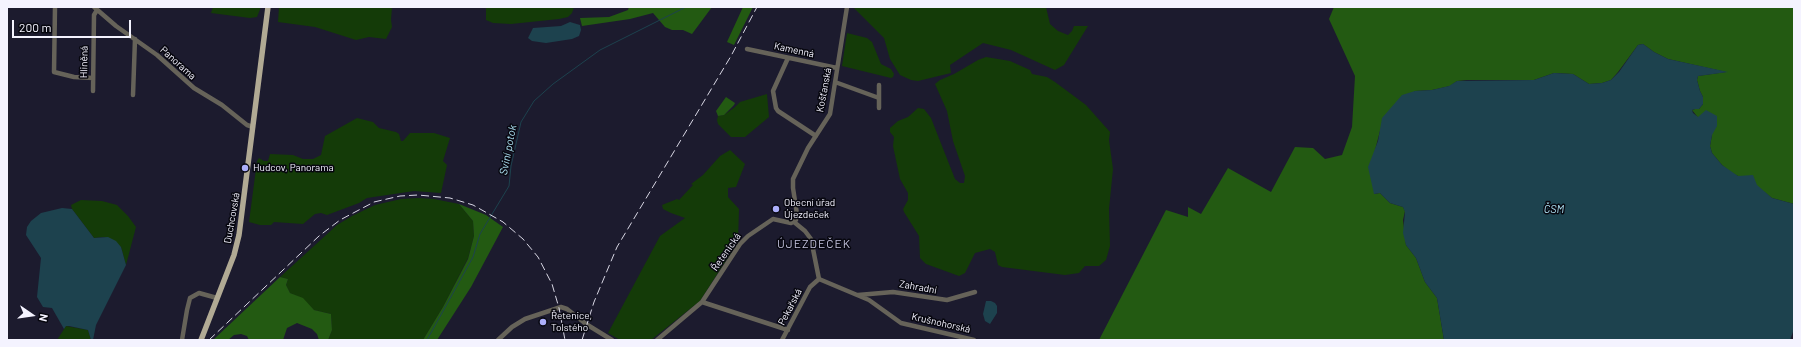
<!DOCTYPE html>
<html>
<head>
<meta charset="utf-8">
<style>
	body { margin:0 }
	#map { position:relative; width:1801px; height:347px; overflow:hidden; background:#1c1b2e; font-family:Barlow,sans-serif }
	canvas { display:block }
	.frame { position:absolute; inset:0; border:8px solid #f4f3ff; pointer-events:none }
	.north { position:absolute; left:12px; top:295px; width:40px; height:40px; -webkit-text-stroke:3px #07070f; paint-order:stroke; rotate:103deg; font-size:11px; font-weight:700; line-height:16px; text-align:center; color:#f4f3ff }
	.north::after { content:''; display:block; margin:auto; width:14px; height:18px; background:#f4f3ff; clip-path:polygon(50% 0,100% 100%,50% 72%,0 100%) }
	.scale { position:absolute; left:12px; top:20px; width:119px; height:18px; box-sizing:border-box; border:2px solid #f4f3ff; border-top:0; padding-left:5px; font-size:12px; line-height:14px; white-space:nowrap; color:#f4f3ff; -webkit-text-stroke:3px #07070f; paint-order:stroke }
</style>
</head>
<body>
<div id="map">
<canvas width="1801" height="347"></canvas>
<div class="frame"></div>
<div class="north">N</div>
<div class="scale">200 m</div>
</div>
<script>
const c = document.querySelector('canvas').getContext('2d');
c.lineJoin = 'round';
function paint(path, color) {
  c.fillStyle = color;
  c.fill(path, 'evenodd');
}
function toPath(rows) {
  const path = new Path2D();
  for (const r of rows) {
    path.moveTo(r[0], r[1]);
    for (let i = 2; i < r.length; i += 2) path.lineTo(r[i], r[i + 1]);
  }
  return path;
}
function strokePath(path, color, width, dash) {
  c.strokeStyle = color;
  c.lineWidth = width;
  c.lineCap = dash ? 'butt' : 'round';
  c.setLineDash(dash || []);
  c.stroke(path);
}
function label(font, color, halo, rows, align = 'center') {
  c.font = font + ' Barlow,sans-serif';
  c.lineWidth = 3;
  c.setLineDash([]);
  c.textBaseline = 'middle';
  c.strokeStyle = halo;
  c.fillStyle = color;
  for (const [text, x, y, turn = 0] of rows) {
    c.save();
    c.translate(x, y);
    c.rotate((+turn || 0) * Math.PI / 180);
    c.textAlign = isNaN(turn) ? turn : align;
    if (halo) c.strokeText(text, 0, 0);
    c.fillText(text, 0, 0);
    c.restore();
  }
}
paint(toPath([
	[213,7,261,7,257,17,250,18,211,13],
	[279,7,392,7,391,20,392,27,386,39,369,37,356,40,315,27,278,22],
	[486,7,574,7,572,13,568,17,559,19,511,24,493,23,486,20],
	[853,7,1046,7,1050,24,1058,31,1068,35,1072,31,1074,26,1088,26,1064,65,1055,70,1011,50,983,43,950,65,951,73,918,81,911,80,900,75,890,59,884,38],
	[847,33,867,38,872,42,881,64,891,69,894,74,893,77,891,78,842,66],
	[986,57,1010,61,1030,70,1032,74,1047,77,1055,82,1086,105,1110,132,1109,140,1113,169,1109,209,1110,246,1106,260,1099,266,1085,266,1079,273,1065,275,1002,267,998,265,995,252,990,249,975,253,965,273,959,276,926,264,920,258,919,236,904,212,903,209,908,200,908,193,900,179,893,146,894,137,890,132,890,128,898,121,908,117,918,108,924,109,931,118,955,179,960,183,964,183,965,176,953,141,947,111,935,84,940,80,954,74,978,60],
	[767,94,769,117,745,137,731,137,718,124,717,120,718,116,724,115,735,107,740,102],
	[357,118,373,122,379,128,396,132,399,134,401,141,403,141,410,133,434,133,450,138,443,161,447,165,441,193,414,191,367,198,359,203,327,215,321,213,315,214,303,224,274,222,271,225,260,225,249,222,257,161,259,158,264,161,268,161,270,154,293,155,303,159,313,159,321,155,325,136],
	[730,150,745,164,736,187,728,188,728,197,739,209,738,242,716,276,700,301,651,340,620,340,608,333,660,236,685,218,671,213,663,209,662,205,677,199,679,200,693,185,691,184,703,175,720,156],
	[418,198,434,199,459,204,473,221,474,236,468,258,443,307,423,340,328,340,332,330,331,314,314,310,299,297,290,293,286,285,288,279,280,277,337,225,352,216,375,205,401,199],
	[81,200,102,201,117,205,128,216,136,227,126,265,121,247,104,237,94,238,72,209,71,205],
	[66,326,88,330,91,340,57,340]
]), '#143b08');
paint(toPath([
	[629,7,712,7,692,34,683,30,672,30,665,27,653,13,630,19,582,26,580,18,609,17,628,10],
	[743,7,753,7,734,45,727,42],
	[1334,7,1794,7,1794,204,1772,198,1744,176,1738,176,1732,173,1722,165,1712,153,1710,146,1712,135,1692,110,1695,109,1699,109,1703,104,1703,97,1700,91,1697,80,1698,76,1726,72,1668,59,1654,52,1643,44,1638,45,1618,72,1611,80,1602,83,1589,84,1573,74,1554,73,1534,80,1467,80,1457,81,1450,86,1432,90,1415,91,1380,131,1374,154,1374,194,1380,193,1390,203,1403,207,1405,211,1403,220,1406,245,1416,258,1425,282,1437,298,1444,340,1099,340,1166,210,1188,217,1188,207,1201,214,1228,168,1271,192,1295,147,1313,148,1325,159,1342,155,1352,127,1355,76,1329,19],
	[726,97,735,103,734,105,724,115,718,116,716,111],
	[459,204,486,215,503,227,471,287,437,340,423,340,443,307,468,259,474,236,473,221],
	[280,277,288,279,286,285,290,293,303,298,314,310,331,314,332,330,328,340,319,340,317,334,312,329,297,323,287,328,283,340,249,340,247,336,241,334,234,335,228,340,213,340]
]), '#235a12');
paint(toPath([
	[570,22,580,25,581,30,579,36,572,39,546,43,532,41,528,38,533,28,561,26],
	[1643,44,1654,52,1668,59,1728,72,1698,76,1697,80,1700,91,1703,97,1703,104,1699,109,1695,109,1692,110,1693,113,1698,117,1706,110,1717,116,1717,126,1712,135,1710,146,1712,153,1722,165,1738,176,1753,175,1757,185,1772,198,1794,204,1794,329,1790,340,1444,340,1437,298,1425,282,1416,258,1406,245,1403,233,1405,212,1403,207,1390,203,1380,193,1374,194,1368,167,1378,141,1382,118,1402,95,1415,91,1432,90,1449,86,1457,81,1534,80,1554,73,1573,74,1589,84,1602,83,1611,80,1619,72,1638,45],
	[62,208,72,209,94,238,108,237,116,241,121,247,126,265,96,325,93,340,91,340,88,330,69,326,66,326,64,329,52,308,43,307,37,297,41,258,26,235,27,227,31,221,41,213],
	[986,301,991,301,995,303,997,306,997,313,990,324,985,321,983,314]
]), '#1d424e');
strokePath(toPath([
	[427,340,473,257,480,234,509,186,511,166,521,122,534,101,553,84,600,50,686,7]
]), '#1d424e', 1);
strokePath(toPath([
	[55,7,54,72,74,77,93,78],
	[94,7,116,26,157,55,194,88,222,105,247,125,253,127],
	[747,49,837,68],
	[788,58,773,91,776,108,778,111,816,136],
	[835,82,879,98],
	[879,85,879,108],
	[93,91,94,15,97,10],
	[133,95,135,39],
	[819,279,869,300,901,323,974,340],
	[858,295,893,292,947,300,975,292],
	[702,302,788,330],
	[182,340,187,310,190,298,199,293,217,298],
	[498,340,512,327,525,319,561,307,567,309,586,324,612,340],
	[657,340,702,302,740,244,748,236,773,219,791,223,796,220,797,214,793,188,793,179,808,148,830,114,847,7],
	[782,340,810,287,819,279,811,239,805,231,794,222]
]), '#666359', 4.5);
strokePath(toPath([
	[201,340,234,255,239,235,268,7]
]), '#b1aa94', 5.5);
strokePath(toPath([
	[209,340,319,236,340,220,374,202,400,196,418,195,450,198,473,205,503,222,523,239,538,257,552,284,559,308,565,340],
	[582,340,594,302,617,247,731,56,757,7]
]), '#d8d7e4', 1, [8, 4]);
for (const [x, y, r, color] of [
	[245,168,4,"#acaffb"],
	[776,209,4,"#acaffb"],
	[543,322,4,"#acaffb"]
]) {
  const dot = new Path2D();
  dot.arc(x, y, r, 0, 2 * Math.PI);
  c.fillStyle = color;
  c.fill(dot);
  strokePath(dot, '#07070f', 1.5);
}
label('10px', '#f4f3ff', '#07070f', [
	["Kamenná",794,50,12],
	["Hliněná",84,62,-89],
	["Panorama",178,63,42],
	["Košťanská",824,90,-79],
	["Duchcovská",232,218,-80],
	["Řetenická",726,252,-55],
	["Zahradní",918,287,10],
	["Pekařská",790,307,-62],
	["Krušnohorská",941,323,13]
]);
label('10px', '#f4f3ff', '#07070f', [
	["Hudcov, Panorama",253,168],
	["Obecní úřad",784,203],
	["Újezdeček",784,215],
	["Řetenice,",551,316],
	["Tolstého",551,328]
], 'left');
label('italic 11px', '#b0e4f6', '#07070f', [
	["Sviní potok",508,150,-79],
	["ČSM",1554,209]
]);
c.letterSpacing = '1px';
label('12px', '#c0bfda', '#07070f', [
	["ÚJEZDEČEK",814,244]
]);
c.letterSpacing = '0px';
</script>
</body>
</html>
